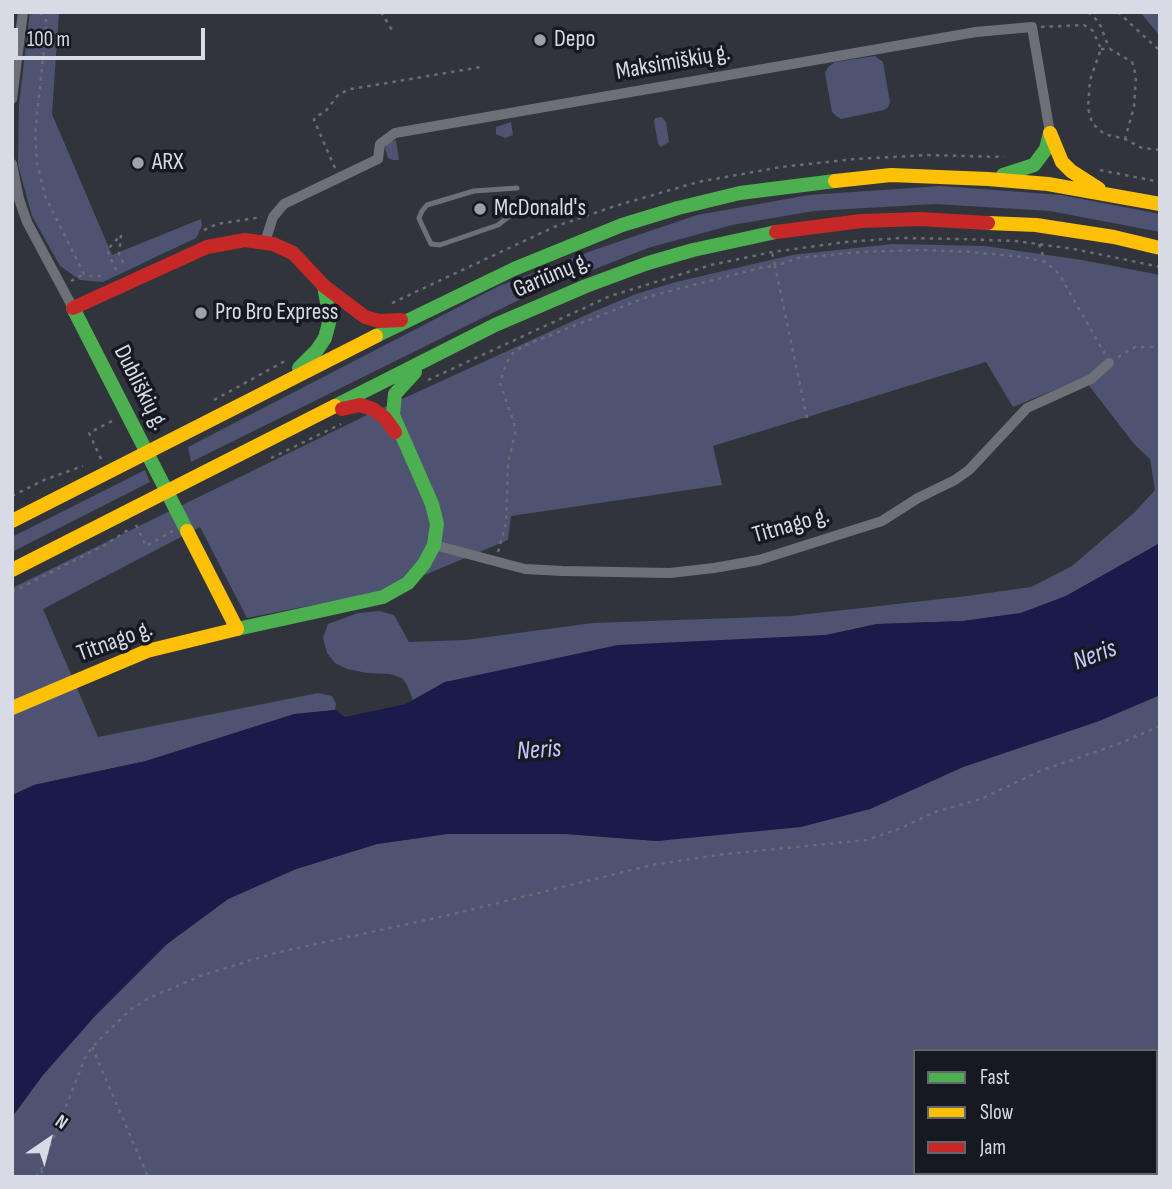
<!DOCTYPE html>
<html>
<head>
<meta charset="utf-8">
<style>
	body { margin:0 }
	#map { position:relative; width:1172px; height:1189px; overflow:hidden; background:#32343c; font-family:"Sofia Sans Condensed",sans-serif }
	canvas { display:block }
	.frame { position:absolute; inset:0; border:14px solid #d8dae5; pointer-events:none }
	.legend { position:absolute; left:913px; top:1049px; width:245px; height:126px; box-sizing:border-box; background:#171921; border:2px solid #64666f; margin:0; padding:9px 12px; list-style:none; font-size:21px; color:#d8dae5 }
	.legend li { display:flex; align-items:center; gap:14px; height:35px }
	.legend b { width:35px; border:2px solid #64666f }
	.north { position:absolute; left:14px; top:1105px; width:70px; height:70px; -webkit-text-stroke:5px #171921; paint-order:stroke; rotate:35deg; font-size:19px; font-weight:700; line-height:28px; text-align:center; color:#d8dae5 }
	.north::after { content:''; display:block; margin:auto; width:24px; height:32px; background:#d8dae5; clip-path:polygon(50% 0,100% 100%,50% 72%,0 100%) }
	.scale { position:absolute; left:14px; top:28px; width:191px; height:32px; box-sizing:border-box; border:4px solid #d8dae5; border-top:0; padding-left:9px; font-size:21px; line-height:24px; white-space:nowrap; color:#d8dae5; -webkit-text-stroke:5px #171921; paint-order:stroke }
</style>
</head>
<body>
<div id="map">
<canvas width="1172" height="1189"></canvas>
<div class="frame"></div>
<ul class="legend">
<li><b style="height:9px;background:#4caf50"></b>Fast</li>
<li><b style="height:9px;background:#ffc107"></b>Slow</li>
<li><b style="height:9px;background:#c62828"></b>Jam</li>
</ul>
<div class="north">N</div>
<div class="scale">100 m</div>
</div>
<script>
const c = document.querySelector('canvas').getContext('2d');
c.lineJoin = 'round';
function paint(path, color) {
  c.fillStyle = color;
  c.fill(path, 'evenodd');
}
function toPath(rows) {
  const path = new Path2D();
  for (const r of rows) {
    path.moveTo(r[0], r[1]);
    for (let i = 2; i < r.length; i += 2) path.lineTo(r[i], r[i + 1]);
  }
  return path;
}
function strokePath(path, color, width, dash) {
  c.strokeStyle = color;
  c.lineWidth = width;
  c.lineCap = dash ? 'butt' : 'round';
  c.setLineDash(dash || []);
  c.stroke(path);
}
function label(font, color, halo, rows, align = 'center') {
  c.font = font + ' "Sofia Sans Condensed",sans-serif';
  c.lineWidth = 7;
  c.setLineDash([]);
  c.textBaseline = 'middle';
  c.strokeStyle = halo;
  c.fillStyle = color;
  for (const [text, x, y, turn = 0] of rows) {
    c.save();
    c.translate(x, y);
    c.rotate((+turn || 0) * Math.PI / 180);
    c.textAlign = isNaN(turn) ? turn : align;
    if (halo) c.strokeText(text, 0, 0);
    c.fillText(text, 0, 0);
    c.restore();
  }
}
paint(toPath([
	[30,12,59,12,52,114,112,255,201,219,202,226,196,238,103,282,80,280,60,266,32,216,18,165,19,104],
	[1140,12,1160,12,1160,36],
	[875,56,883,62,890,102,888,107,884,110,841,119,836,116,832,112,825,73,828,67,835,62],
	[662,117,666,122,669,142,661,147,658,144,654,121,655,118],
	[511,122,513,135,505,138,496,134,496,127],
	[396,140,399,160,393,160,388,158,385,148,388,142],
	[941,186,1061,195,1160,214,1160,232,1050,211,935,204,814,211,732,225,648,248,527,296,191,462,188,447,499,286,591,251,697,215,809,195],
	[892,244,985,246,1082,260,1160,275,1160,543,1066,596,1021,613,963,621,877,624,826,635,445,682,413,700,407,685,402,678,390,674,367,673,347,669,335,663,327,653,323,638,328,624,358,613,380,611,394,615,409,642,465,640,593,623,791,616,967,596,1031,587,1072,566,1135,512,1155,490,1150,459,1135,445,1083,378,1013,407,986,362,713,446,722,485,511,516,508,540,389,590,247,618,200,527,43,609,98,737,318,693,332,696,336,704,335,710,294,714,146,761,34,785,12,795,12,588,367,415,595,311,636,294,676,282,792,255],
	[145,470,150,482,12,552,12,537],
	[1160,695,1160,1177,12,1177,12,1117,43,1075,94,1017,167,944,228,899,296,869,377,844,447,834,566,834,657,841,870,809,963,767,1099,721],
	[915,1051,1156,1051,1156,1173,915,1173]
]), '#4d5371');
paint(toPath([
	[1160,543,1160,695,1099,721,963,767,870,809,801,827,657,841,566,834,447,834,377,844,296,869,228,899,167,944,94,1017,43,1075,12,1117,12,796,15,794,34,785,146,761,295,714,335,710,345,717,406,704,445,682,618,645,826,635,877,624,963,621,1021,613,1066,596]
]), '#1a1b4a');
strokePath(toPath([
	[40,12,47,22,35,133,37,163,45,196,84,274,94,277,106,275],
	[381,12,392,30],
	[1088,12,1099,22,1109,48],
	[1118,12,1160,51],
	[1041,27,1084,25,1093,31,1101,49,1090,80,1088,108,1092,123,1104,134,1125,139,1142,148,1160,150],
	[1101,49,1110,49,1132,62,1136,76,1134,107,1125,139],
	[335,168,314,120,315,117,325,112,339,94,351,89,481,67],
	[1100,170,1160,182],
	[204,230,217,224,262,217],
	[121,235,119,255,125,266],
	[1039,244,1045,261],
	[116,270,107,250,121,235],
	[71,281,84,274],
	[392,303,554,227,615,206,698,182,781,167,855,159,928,155,1004,157],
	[1118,357,1135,347,1160,347],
	[428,380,610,296,711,265,772,252,846,242,900,238,962,239,1016,241,1074,249,1160,267],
	[214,400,285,361],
	[807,418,775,266,798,258,861,252,921,250,971,252,1023,257,1046,262,1059,274,1105,354],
	[271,458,341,424],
	[101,459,89,433,116,419],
	[12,496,44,480,83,466],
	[136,525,146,546,173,531],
	[498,552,506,523,508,463,515,433,514,423,500,383,506,364,513,353,523,346,647,297,760,268,775,266,772,252],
	[12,592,105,545,128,530],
	[92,1047,148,1177],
	[1156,1065,1160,1063],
	[41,1170,44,1177],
	[36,1177,41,1170,85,1058,92,1047,130,1010,147,999,203,975,275,953,449,915,652,865,725,854,867,840,901,828,935,812,981,799,1040,771,1121,743,1160,726],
	[973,1177,979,1173]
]), '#6a6c74', 2.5, [3.5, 5]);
strokePath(toPath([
	[517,188,474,191,427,205,422,211,419,218,421,223,431,244,440,245,498,225,527,202]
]), '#6e7078', 5);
strokePath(toPath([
	[12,99,23,12],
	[12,164,19,199,27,222,73,308],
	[265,242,273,217,284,204,378,159,380,144,395,133,976,32,1032,27,1050,133],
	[434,545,525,569,563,571,670,573,714,568,759,560,882,521,918,498,955,480,969,470,1027,408,1091,379,1109,363]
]), '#6e7078', 10);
strokePath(toPath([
	[1003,175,1034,165,1046,149,1050,133],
	[73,308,187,531],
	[376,336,514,269,622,225,678,208,740,193,835,181],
	[299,368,317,350,325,338,330,319,324,286],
	[335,406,495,325,586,286,648,263,693,250,776,232],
	[237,629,383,597,408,583,424,564,434,545,437,524,432,504,393,415,395,394,415,372]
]), '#4caf50', 14);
strokePath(toPath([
	[1050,133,1062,162,1071,171,1099,189],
	[835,181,891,175,988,179,1048,184,1160,204],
	[988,223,1036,225,1114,237,1160,248],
	[12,521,376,336],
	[12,570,335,406],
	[12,708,147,651,237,629,187,531]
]), '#ffc107', 14);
strokePath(toPath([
	[776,232,861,221,920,219,988,223],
	[73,308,207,247,245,240,273,244,293,253,324,286,365,317,379,321,401,320],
	[342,409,360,405,373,409,385,418,395,432]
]), '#c62828', 14);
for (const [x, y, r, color] of [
	[540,40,7,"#9ea0aa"],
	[138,163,7,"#9ea0aa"],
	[480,209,7,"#9ea0aa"],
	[201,313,7,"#9ea0aa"]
]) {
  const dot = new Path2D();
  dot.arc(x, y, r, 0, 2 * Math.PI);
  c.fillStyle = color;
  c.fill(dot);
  strokePath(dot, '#171921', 2.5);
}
label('24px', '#d8dae5', '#171921', [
	["Depo",554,40],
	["ARX",152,163],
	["McDonald's",494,209],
	["Pro Bro Express",215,313]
], 'left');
label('24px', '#d8dae5', '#171921', [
	["Maksimiškių g.",673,63,-10],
	["Gariūnų g.",552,276,-23],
	["Dubliškių g.",140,388,63],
	["Titnago g.",791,526,-16],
	["Titnago g.",115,642,-20]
]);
label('italic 26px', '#c0cafd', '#171921', [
	["Neris",1095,656,-21],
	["Neris",539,751,-4]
]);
</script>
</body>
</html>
